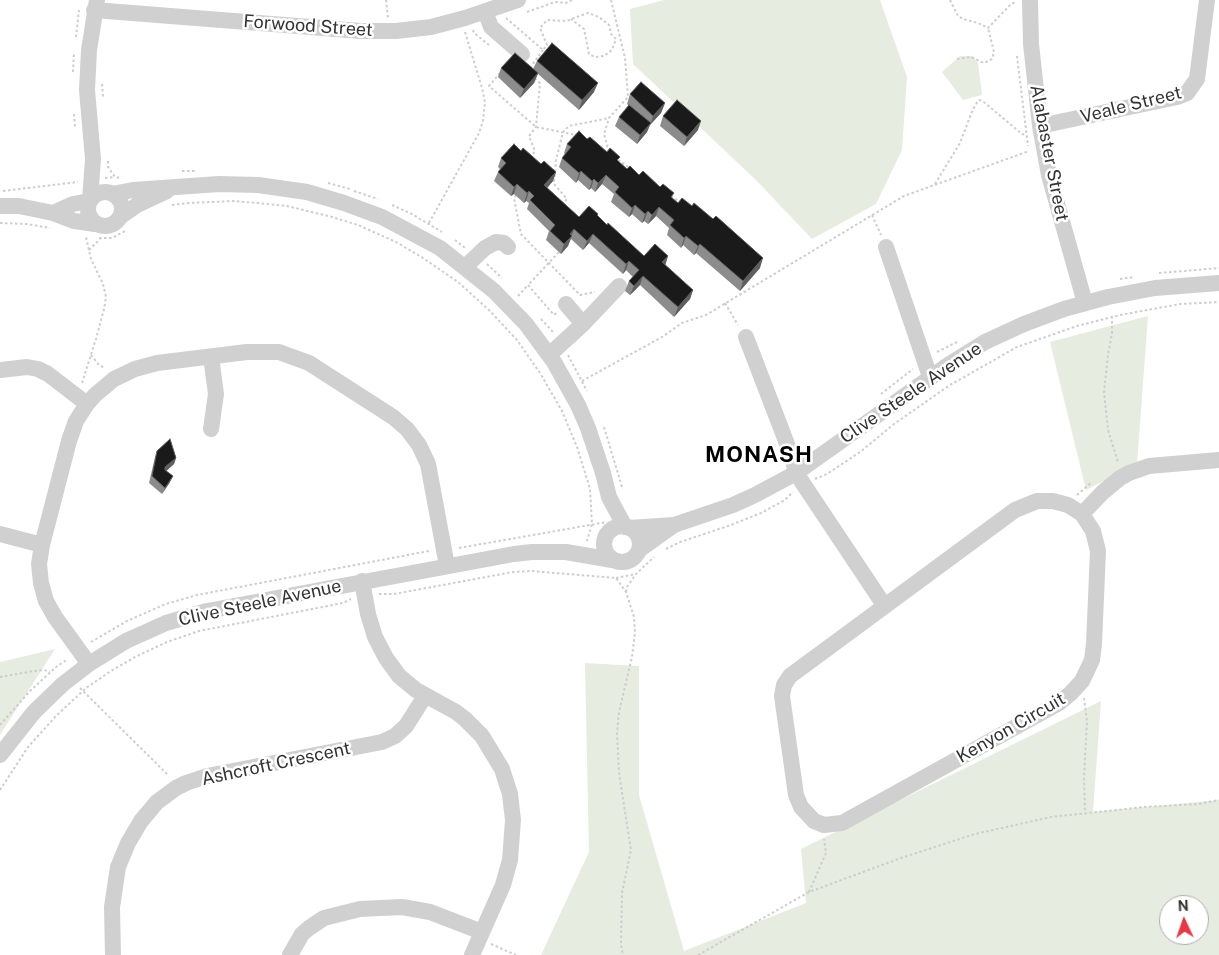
<!DOCTYPE html>
<html>
<head>
<meta charset="utf-8">
<style>
	body { margin:0 }
	#map { position:relative; width:1219px; height:955px; overflow:hidden; background:#fff; font-family:"Public Sans",sans-serif }
	canvas { display:block }
	.north { position:absolute; left:1159px; top:895px; width:50px; height:50px; box-sizing:border-box; background:#fff; border:1px solid #adadad; border-radius:50%; rotate:357deg; font-size:14px; font-weight:700; line-height:20px; text-align:center; color:#333 }
	.north::after { content:''; display:block; margin:auto; width:18px; height:22px; background:#e63946; clip-path:polygon(50% 0,100% 100%,50% 72%,0 100%) }
</style>
</head>
<body>
<div id="map">
<canvas width="1219" height="955"></canvas>
<div class="north">N</div>
</div>
<script>
const c = document.querySelector('canvas').getContext('2d');
c.lineJoin = 'round';
function paint(path, color) {
  c.fillStyle = color;
  c.fill(path, 'evenodd');
}
function toPath(rows) {
  const path = new Path2D();
  for (const r of rows) {
    if (r.length === 3) {
      path.moveTo(r[0] + r[2], r[1]);
      path.arc(r[0], r[1], r[2], 0, 2 * Math.PI);
      continue;
    }
    path.moveTo(r[0], r[1]);
    for (let i = 2; i < r.length; i += 2) path.lineTo(r[i], r[i + 1]);
  }
  return path;
}
function strokePath(path, color, width, dash) {
  c.strokeStyle = color;
  c.lineWidth = width;
  c.lineCap = dash ? 'butt' : 'round';
  c.setLineDash(dash || []);
  c.stroke(path);
}
function label(font, color, halo, rows, align = 'center') {
  c.font = font + ' "Public Sans",sans-serif';
  c.lineWidth = 5;
  c.setLineDash([]);
  c.textBaseline = 'middle';
  c.strokeStyle = halo;
  c.fillStyle = color;
  for (const [text, x, y, turn = 0] of rows) {
    c.save();
    c.translate(x, y);
    c.rotate((+turn || 0) * Math.PI / 180);
    c.textAlign = isNaN(turn) ? turn : align;
    if (halo) c.strokeText(text, 0, 0);
    c.fillText(text, 0, 0);
    c.restore();
  }
}
paint(toPath([
	[664,0,880,0,907,77,902,150,876,204,812,239,756,180,633,64,630,9],
	[960,56,973,56,978,63,982,95,963,100,942,72],
	[1148,316,1137,464,1086,490,1050,342],
	[55,649,0,735,0,662],
	[585,663,639,666,639,795,684,951,806,903,801,849,1101,701,1093,812,1219,800,1219,955,541,955,589,852],
	[1169,905,1199,905,1199,935,1169,935]
]), '#e6ecdf');
strokePath(toPath([
	[386,0,388,18],
	[950,0,958,16,963,19,978,23,988,28,1011,4,1016,2],
	[527,12,555,2,566,3,572,0],
	[506,18,543,50,547,45,540,28,547,20,567,21,571,19,588,13,599,17,609,25,611,34,616,39,612,50,604,56,595,57,589,54,584,29,571,19],
	[473,30,474,33,489,45],
	[76,37,79,10],
	[1017,56,1028,146],
	[957,59,971,57,984,63,992,59,994,52,988,28],
	[530,68,543,50],
	[73,72,74,52],
	[500,73,489,86,536,127,576,135],
	[102,84,103,97],
	[74,114,75,127],
	[609,152,604,134,609,118,628,97,625,58,611,0],
	[530,158,535,151,529,136,536,127,540,83,534,78],
	[618,160,630,168],
	[108,161,108,167,115,177,120,178],
	[182,171,195,171],
	[105,178,115,177],
	[328,183,350,189],
	[935,184,960,143,973,109,978,101,980,100,985,103,1022,134,1026,135],
	[3,191,78,182],
	[354,191,378,199],
	[516,195,514,198,521,234,580,295,595,292],
	[671,196,680,202],
	[172,205,188,203,235,201,287,206,332,217,358,225,396,242,420,256,458,282,489,310,517,340,540,373,562,411,577,447,590,489,592,524,587,541],
	[392,205,410,213,442,232],
	[562,205,567,199,554,184,556,160,563,132,569,126,609,118],
	[872,215,881,235],
	[0,223,27,224,50,228],
	[429,223,479,133,483,121,485,102,482,88,465,32],
	[99,238,112,238,127,230],
	[455,240,465,248],
	[89,250,101,238],
	[487,264,502,278],
	[1159,273,1219,268],
	[1120,279,1135,277],
	[518,296,528,285],
	[725,303,738,325],
	[556,313,554,315,528,285,559,252],
	[1112,316,1112,333,1108,355,1104,392,1108,430,1118,462],
	[541,319,553,332],
	[937,352,957,342],
	[91,355,99,365,105,368],
	[568,355,587,391],
	[582,381,662,337,682,323,706,315,904,196,1029,151],
	[82,383,96,339,104,309,106,297,103,284,91,259,86,237],
	[881,394,913,369],
	[604,427,622,487],
	[815,479,827,474,860,452,894,424,950,385,1017,347,1077,326,1120,315,1180,304,1219,302],
	[1077,495,1091,483],
	[459,548,607,522],
	[666,549,680,542,731,525,761,513,785,500,793,492],
	[616,578,636,574],
	[626,592,627,587,636,574,654,557],
	[379,594,394,594,513,572,531,571,616,578,626,592,634,617,635,632,632,657,619,712,617,733,619,773,631,850,622,893,621,945,623,955],
	[91,642,129,620,166,604,197,595,429,551],
	[0,677,34,671,44,670,50,672],
	[80,688,169,776],
	[1084,698,1087,721,1084,777,1085,812],
	[0,725,30,691,56,667,68,659],
	[0,790,28,747,56,716,86,688,111,671,135,657,167,642,199,631,343,603,351,599],
	[809,892,826,853,824,839],
	[491,944,516,955],
	[698,955,809,892,901,858,975,834,1051,817,1144,807,1199,804,1219,800]
]), '#cdcdcd', 2, [2.5, 2.5]);
strokePath(toPath([
	[1030,0,1031,44,1040,126,1049,175,1085,303],
	[94,10,361,31,396,31,431,27,465,18,518,0],
	[485,11,491,27,522,54],
	[1040,126,1177,97,1187,93,1197,79,1207,0],
	[105,209,17],
	[112,194,133,190,219,184,258,185,307,192,344,203,382,217,440,248,494,291,526,324,554,362,578,405,588,428,603,473,609,497,625,527],
	[90,200,93,159,87,90,89,50,97,0],
	[0,206,19,206,53,213,74,221,95,224],
	[53,213,73,204,89,201],
	[120,217,137,205,167,191],
	[886,247,930,377],
	[465,267,485,248,496,242,504,243,508,247],
	[583,324,619,286],
	[746,337,792,457,796,473,884,605],
	[549,355,583,324,566,304],
	[0,370,27,367,38,369,48,374,87,404],
	[211,429,216,394,211,357],
	[1037,501,1053,501,1068,505,1082,514,1093,531,1098,551,1094,644,1092,660,1082,681,1071,693,1059,703,842,823,824,825,814,821,801,807,796,795,782,696,784,685,790,676,1015,510,1037,501],
	[1082,514,1103,492,1120,478,1129,473,1149,466,1219,460],
	[622,544,18],
	[629,528,674,525,733,505,755,495,796,473,948,365,985,342,1024,324,1064,309,1108,297,1155,288,1219,283],
	[0,534,42,545],
	[639,550,674,525],
	[362,581,368,614,375,637,386,658,399,676,416,690,456,712,465,719,482,736,502,769,510,794,513,820,510,860,503,885,472,955],
	[89,664,55,617,46,601,41,583,39,564,42,545,69,441,76,421,87,404,95,395,114,379,135,369,157,363,247,352,279,352,309,363,393,417,407,429,419,445,428,464,447,566],
	[0,755,34,712,63,684,89,664,126,641,166,623,207,611,514,554,532,552,566,552,612,560],
	[113,955,112,907,118,867,128,843,141,821,157,802,176,788,186,783,207,776,382,742,395,736,406,726,425,696],
	[290,955,302,934,309,928,324,918,360,909,402,907,430,912,482,932]
]), '#d0d0d0', 16);
paint(toPath([
	[537,61,594,92,579,110,538,74,534,83,520,98,498,77,501,68,533,69],
	[630,94,665,103,661,113,650,125,647,132,637,144,615,126,619,117,629,106,627,104],
	[663,116,698,130,684,146,660,126],
	[587,139,619,162,627,169,639,175,672,198,760,268,740,291,696,253,694,255,683,245,681,248,667,235,669,228,656,216,648,224,644,221,642,223,632,214,629,217,611,202,614,194,602,184,595,192,591,188,589,190,578,180,576,183,559,167,562,158,565,154,564,153,567,144],
	[521,151,541,164,556,172,553,181,547,188,579,217,597,216,644,256,668,256,665,265,693,290,690,299,674,317,640,285,630,295,625,291,629,281,633,277,626,270,623,274,589,243,583,250,571,239,568,246,561,254,546,240,549,231,527,209,529,203,526,201,524,203,514,194,511,196,494,181,498,172,500,169,498,167,501,158],
	[157,451,176,458,174,464,166,471,170,482,162,494,149,483,155,457]
]), '#8c8c8c');
paint(toPath([
	[538,73,534,83,520,98,524,89],
	[598,83,594,92,579,110,582,100],
	[665,103,661,113,650,125,647,132,637,144,640,135,651,123,653,116],
	[701,121,698,130,684,146,687,137],
	[581,171,578,180,576,183,579,173],
	[556,172,553,181,541,195,544,185],
	[606,175,602,184,595,192,598,183],
	[594,179,591,188,589,190,592,181],
	[517,184,514,194,511,196,514,187],
	[529,191,526,201,524,203,527,193],
	[635,205,632,214,629,217,632,208],
	[659,207,656,216,648,224,652,215],
	[648,211,644,221,642,223,645,214],
	[574,229,568,246,561,254,564,244,570,234],
	[593,234,589,243,583,250,587,241],
	[686,236,683,245,681,248,684,238],
	[700,244,696,253,694,255,698,246],
	[668,256,665,266,662,262],
	[763,258,760,268,740,291,743,281],
	[629,261,626,270,623,274,626,264],
	[643,276,640,285,630,295,634,286],
	[693,290,690,299,674,317,678,307],
	[176,458,174,464,163,474,165,467],
	[173,476,170,482,162,494,165,488]
]), '#5f5f5f');
const building = toPath([
	[552,43,598,83,582,100,537,61,552,43],
	[515,53,538,73,524,89,501,68,515,53],
	[641,82,665,103,653,116,630,94,641,82],
	[677,100,701,121,687,137,663,116,677,100],
	[629,105,651,123,640,135,619,117,629,105],
	[579,131,587,139,590,137,607,152,610,148,620,157,617,160,627,169,630,166,639,175,643,171,660,187,663,184,674,193,671,197,678,203,682,198,692,206,694,203,713,219,716,216,763,258,743,281,700,244,698,246,686,236,684,238,670,225,674,220,659,207,652,215,648,211,645,214,635,205,632,208,615,192,619,187,606,175,598,183,594,179,592,181,581,171,579,173,562,158,571,147,567,144,579,131],
	[514,144,521,151,523,148,541,164,544,161,556,172,544,185,579,217,589,206,598,214,597,215,607,225,608,223,644,256,655,244,668,256,662,262,693,290,678,307,643,276,634,286,629,281,639,270,629,261,626,264,593,234,587,241,574,229,570,234,572,236,564,244,550,231,555,225,530,200,534,196,529,191,527,193,517,184,514,187,498,172,506,163,501,158,514,144],
	[170,439,176,458,165,467,165,470,173,476,165,488,152,476,157,451,170,439]
]);
paint(building, '#1a1a1a');
strokePath(building, '#5f5f5f', 1);
label('18px', '#333', '#fff', [
	["Forwood Street",308,26,4],
	["Veale Street",1131,105,-14],
	["Alabaster Street",1049,153,79],
	["Clive Steele Avenue",911,393,-34],
	["Clive Steele Avenue",260,603,-12],
	["Kenyon Circuit",1011,728,-30],
	["Ashcroft Crescent",276,764,-12]
]);
c.letterSpacing = '1px';
label('bold 22px', '#000', '#fff', [
	["MONASH",759,455]
]);
c.letterSpacing = '0px';
</script>
</body>
</html>
